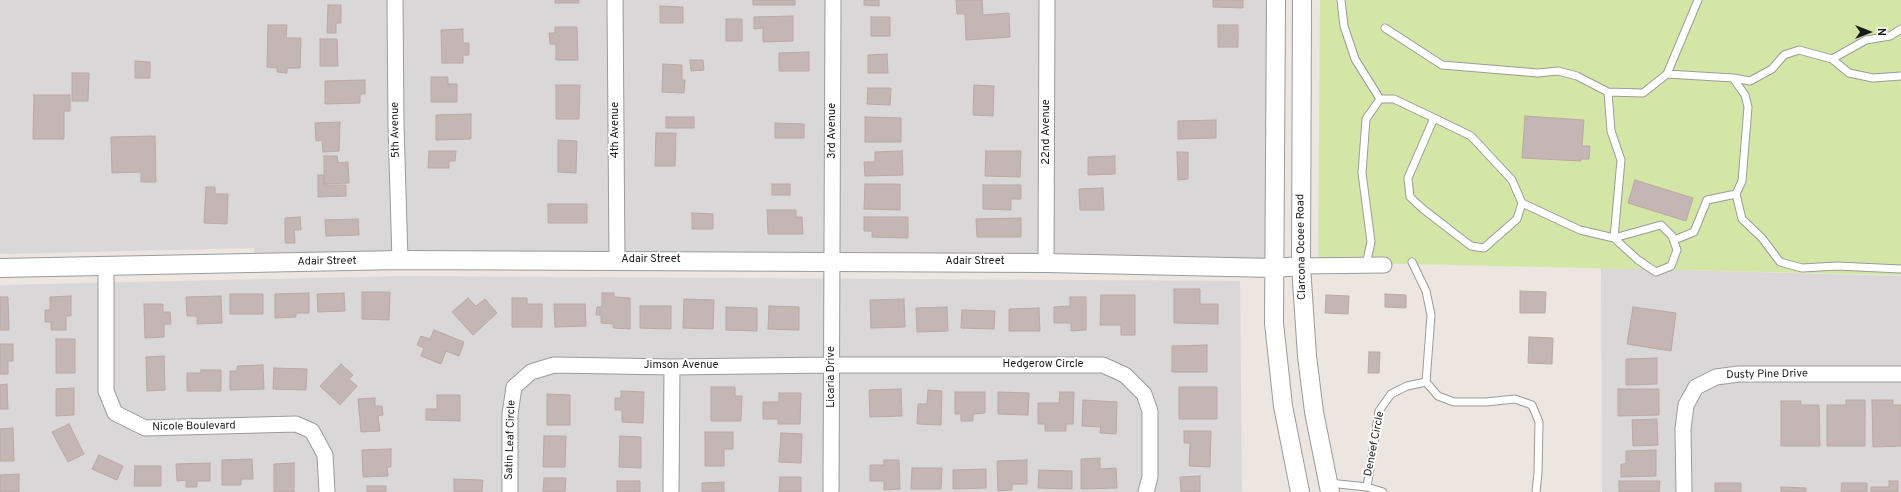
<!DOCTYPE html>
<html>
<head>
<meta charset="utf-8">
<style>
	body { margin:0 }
	#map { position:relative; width:1901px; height:492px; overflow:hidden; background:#ece5e0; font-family:Overpass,sans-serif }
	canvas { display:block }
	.north { position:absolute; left:1849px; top:12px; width:40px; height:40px; -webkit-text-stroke:3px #fff; paint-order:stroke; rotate:90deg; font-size:11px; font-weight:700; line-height:16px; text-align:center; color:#1a1a1a }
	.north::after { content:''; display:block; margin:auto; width:14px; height:18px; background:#1a1a1a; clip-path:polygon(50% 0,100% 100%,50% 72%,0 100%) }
</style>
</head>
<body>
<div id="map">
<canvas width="1901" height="492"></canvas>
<div class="north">N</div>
</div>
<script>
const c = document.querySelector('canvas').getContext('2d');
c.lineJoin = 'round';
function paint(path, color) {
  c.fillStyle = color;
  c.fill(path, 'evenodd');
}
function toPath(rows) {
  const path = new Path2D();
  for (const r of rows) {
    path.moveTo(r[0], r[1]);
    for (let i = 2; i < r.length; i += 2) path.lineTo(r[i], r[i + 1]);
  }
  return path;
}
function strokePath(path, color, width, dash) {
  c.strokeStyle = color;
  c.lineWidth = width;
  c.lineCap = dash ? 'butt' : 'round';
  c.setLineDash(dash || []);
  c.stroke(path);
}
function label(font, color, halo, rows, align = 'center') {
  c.font = font + ' Overpass,sans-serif';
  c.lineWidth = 4;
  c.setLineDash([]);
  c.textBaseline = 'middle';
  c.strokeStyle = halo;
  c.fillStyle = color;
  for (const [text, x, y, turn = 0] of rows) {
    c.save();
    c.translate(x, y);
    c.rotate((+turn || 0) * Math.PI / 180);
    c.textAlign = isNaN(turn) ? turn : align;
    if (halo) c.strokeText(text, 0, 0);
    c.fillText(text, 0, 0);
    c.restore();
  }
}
paint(toPath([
	[0,0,1270,0,1270,268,254,263,254,248,0,254],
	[1601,268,1901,276,1901,492,1602,492],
	[403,276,1240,281,1242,492,0,492,0,285]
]), '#d9d7d8');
paint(toPath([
	[1320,0,1901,0,1901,275,1318,262]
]), '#d4e6a6');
const building = toPath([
	[555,0,579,0,579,3,555,3,555,0],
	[753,0,795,0,795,5,753,5,753,0],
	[864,0,879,0,879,6,864,5,864,0],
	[956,0,982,0,983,15,1009,13,1010,37,966,40,965,14,957,14,956,0],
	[1213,0,1243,0,1243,8,1213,7,1213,0],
	[328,5,341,5,341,23,336,23,336,33,327,33,328,5],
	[660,6,683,7,683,23,660,23,660,6],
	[793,16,793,41,763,42,763,28,754,29,754,17,793,16],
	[871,17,890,17,890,36,871,36,871,17],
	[726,19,742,19,742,41,726,41,726,19],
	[268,25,287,25,286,38,301,38,300,68,287,68,287,73,277,72,277,68,267,67,268,25],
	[1218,25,1238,25,1238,47,1218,47,1218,25],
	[555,27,577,27,578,60,556,60,556,44,550,44,549,33,555,33,555,27],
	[463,29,463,43,469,43,469,55,463,55,463,63,442,63,441,30,463,29],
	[320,39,337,39,338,66,320,66,320,39],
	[809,52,809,71,779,71,779,53,809,52],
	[887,54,888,73,868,73,868,55,887,54],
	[690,60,703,60,704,70,691,71,690,60],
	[135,61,150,62,150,78,135,78,135,61],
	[663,64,682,65,682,80,685,80,684,93,662,92,663,64],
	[72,73,89,73,88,101,72,101,72,73],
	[431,77,448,77,448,84,457,84,457,102,431,102,431,77],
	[365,80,365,94,360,94,360,103,325,104,325,81,365,80],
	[556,85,580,85,579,119,556,119,556,85],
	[974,85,994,86,993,116,973,115,974,85],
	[868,88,891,88,890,105,867,104,868,88],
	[34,95,70,95,70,111,64,111,64,139,33,139,34,95],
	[471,114,471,139,436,140,436,115,471,114],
	[1525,116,1584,120,1582,146,1590,146,1589,159,1581,159,1581,161,1522,158,1525,116],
	[666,117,694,117,694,128,666,128,666,117],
	[865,117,901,118,901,142,865,142,865,117],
	[1216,120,1216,138,1178,139,1178,121,1216,120],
	[340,122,339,151,323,152,322,140,316,141,315,123,340,122],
	[775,123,804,124,804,138,775,138,775,123],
	[656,133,676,133,675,166,655,166,656,133],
	[155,136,156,182,141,182,141,172,112,173,111,137,155,136],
	[558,140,577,141,576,173,558,172,558,140],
	[429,151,456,151,455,161,449,161,449,168,428,168,429,151],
	[902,151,903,175,865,176,864,162,875,162,875,152,902,151],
	[986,151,1021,151,1020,177,985,176,986,151],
	[1177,152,1188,152,1188,179,1178,180,1177,152],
	[324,156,337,156,338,163,348,162,349,183,324,184,324,156],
	[1115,156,1115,174,1088,175,1088,157,1115,156],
	[318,175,324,175,324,185,346,185,346,196,318,197,318,175],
	[1635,180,1693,198,1686,221,1628,203,1635,180],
	[772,184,790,184,790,195,772,195,772,184],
	[865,184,900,184,900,210,864,209,865,184],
	[983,185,1021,185,1021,199,1011,199,1011,210,983,209,983,185],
	[206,187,215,187,215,194,228,194,227,224,204,223,206,187],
	[1103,188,1104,210,1080,210,1079,189,1103,188],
	[548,204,587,204,587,223,548,223,548,204],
	[767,210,796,210,796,217,802,217,803,234,768,234,767,210],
	[692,213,713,214,713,229,692,229,692,213],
	[300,217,301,230,294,230,295,243,285,243,285,218,300,217],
	[864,217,908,217,908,238,872,237,872,231,864,231,864,217],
	[1021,218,1021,237,977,237,976,219,1021,218],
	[358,219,359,235,326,236,325,220,358,219],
	[1174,289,1200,289,1200,304,1218,304,1218,324,1174,323,1174,289],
	[1520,291,1546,292,1545,313,1520,313,1520,291],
	[362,292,390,292,389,320,362,319,362,292],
	[309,293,309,313,296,313,296,317,275,318,275,294,309,293],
	[344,293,345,311,318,312,317,294,344,293],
	[602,293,614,293,614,297,630,298,630,329,613,328,613,324,601,323,601,315,596,315,597,307,602,307,602,293],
	[230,294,263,294,263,314,230,314,230,294],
	[1385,294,1406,295,1406,308,1385,307,1385,294],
	[1101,295,1135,295,1135,335,1121,335,1121,325,1100,325,1101,295],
	[1326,295,1349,296,1348,314,1325,313,1326,295],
	[71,296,71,316,66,316,66,330,51,330,51,322,45,322,45,310,50,310,50,297,71,296],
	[221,296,222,323,197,324,197,316,187,316,186,297,221,296],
	[0,297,8,297,9,330,0,330,0,297],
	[1070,297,1086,297,1086,330,1071,331,1071,323,1054,323,1054,307,1070,306,1070,297],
	[468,298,476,306,485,299,497,313,473,335,452,312,468,298],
	[512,298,527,298,527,304,542,304,542,327,512,327,512,298],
	[684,299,714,300,713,329,683,328,684,299],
	[904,299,905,327,871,328,870,300,904,299],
	[144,304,163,304,163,312,170,312,171,324,164,324,164,337,145,338,144,304],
	[554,304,585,304,586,326,555,327,554,304],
	[640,306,671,306,671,329,640,328,640,306],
	[769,306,799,307,799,330,768,329,769,306],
	[726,307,757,308,757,331,726,330,726,307],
	[947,307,948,331,917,332,916,308,947,307],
	[1633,307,1676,313,1671,351,1627,344,1633,307],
	[1039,308,1040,331,1009,331,1009,309,1039,308],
	[962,310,995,311,994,329,961,328,962,310],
	[434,330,464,342,459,356,446,351,441,364,421,356,424,348,417,345,421,336,430,339,434,330],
	[1529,337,1553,338,1552,364,1528,363,1529,337],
	[56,339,75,339,75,373,56,373,56,339],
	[0,344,13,344,13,361,8,361,8,374,0,374,0,344],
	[1207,345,1207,372,1172,372,1172,346,1207,345],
	[1369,352,1380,352,1379,373,1368,373,1369,352],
	[164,356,165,390,147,391,146,357,164,356],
	[1657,358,1657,384,1626,385,1626,359,1657,358],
	[341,364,353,375,349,379,357,386,340,405,320,386,341,364],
	[263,365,264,389,230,390,230,371,237,371,237,366,263,365],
	[274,368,307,369,306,390,273,389,274,368],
	[201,370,221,370,221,391,187,391,187,373,201,373,201,370],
	[7,384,8,409,0,409,0,385,7,384],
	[711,387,735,387,735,396,742,396,741,421,711,421,711,387],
	[1179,387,1217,387,1217,419,1179,419,1179,387],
	[74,388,74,415,56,416,56,389,74,388],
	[901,389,902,416,870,417,869,390,901,389],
	[1618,389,1659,389,1659,415,1618,416,1618,389],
	[928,390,942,391,941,425,917,424,918,404,927,404,928,390],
	[621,391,644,392,643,423,622,422,622,410,615,410,615,398,621,398,621,391],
	[955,392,985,392,985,413,973,414,973,421,961,421,961,414,955,414,955,392],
	[998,392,1029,393,1028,415,998,414,998,392],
	[1060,392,1074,392,1073,424,1066,424,1066,431,1045,431,1045,424,1038,424,1038,403,1059,403,1060,392],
	[779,393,801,393,800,424,778,424,778,419,763,419,763,402,779,402,779,393],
	[547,394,570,395,570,425,547,425,547,394],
	[437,395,460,395,460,421,426,420,426,409,437,409,437,395],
	[375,398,375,406,382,406,383,415,378,416,380,431,361,432,358,399,375,398],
	[1083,400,1117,402,1116,434,1100,433,1101,427,1082,426,1083,400],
	[1846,400,1865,400,1865,446,1827,446,1827,405,1846,405,1846,400],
	[1872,400,1893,400,1893,405,1901,405,1901,446,1873,447,1872,400],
	[1781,401,1801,401,1801,405,1819,405,1820,446,1781,446,1781,401],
	[1657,419,1658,445,1633,446,1632,420,1657,419],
	[69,424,84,454,68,462,52,432,69,424],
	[13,428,14,461,0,461,0,429,13,428],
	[1184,431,1211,431,1210,467,1189,466,1190,443,1184,443,1184,431],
	[705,432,733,432,733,449,724,449,724,466,705,466,705,432],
	[781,433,802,434,801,463,779,462,781,433],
	[544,436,566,436,565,467,543,467,544,436],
	[620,436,641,437,641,468,619,467,620,436],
	[391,449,391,467,387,467,388,476,363,477,362,450,391,449],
	[1656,450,1656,476,1621,477,1621,464,1626,464,1626,451,1656,450],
	[99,455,123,466,117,480,92,469,99,455],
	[1100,458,1100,469,1116,468,1117,488,1081,489,1081,459,1100,458],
	[252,459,253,479,241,479,241,485,222,485,222,460,252,459],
	[884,460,899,460,900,489,884,490,884,481,870,481,870,465,884,465,884,460],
	[1027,460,1027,484,1012,484,1012,490,998,491,997,461,1027,460],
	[210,463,210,481,197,481,197,487,186,487,186,480,177,481,176,464,210,463],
	[294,463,294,492,274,492,274,464,294,463],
	[135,466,161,466,161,486,134,486,135,466],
	[912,468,942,468,941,489,911,489,912,468],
	[986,469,986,488,953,489,953,470,986,469],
	[1039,470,1072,471,1072,489,1038,488,1039,470],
	[19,474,19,492,0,492,0,475,19,474],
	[1200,476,1200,492,1181,492,1180,477,1200,476],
	[780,477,801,477,801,492,779,492,780,477],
	[544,478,566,478,565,492,543,492,544,478],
	[454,479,483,480,482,492,454,492,454,479],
	[617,481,640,481,640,492,617,492,617,481],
	[1619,481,1660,481,1659,492,1619,492,1619,481],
	[1889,481,1898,481,1898,492,1871,492,1871,487,1889,487,1889,481],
	[724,482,724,492,702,492,702,483,724,482],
	[1715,483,1741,483,1741,492,1715,492,1715,483],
	[1842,483,1867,483,1867,492,1841,492,1842,483],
	[367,486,386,486,386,492,367,492,367,486],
	[1781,487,1806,488,1806,492,1781,492,1781,487]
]);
paint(building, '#c3b6b4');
strokePath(building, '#bda8a3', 1);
const service = toPath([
	[1341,0,1344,26,1355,59,1380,99],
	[1385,28,1442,65,1538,73,1558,71,1577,76,1608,92,1643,93,1667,74,1698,0],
	[1832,59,1849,73,1873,78,1901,76],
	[1667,74,1733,78,1745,95,1748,107,1742,181,1736,194,1742,219,1762,238,1780,262,1802,268,1837,266,1901,269],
	[1733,78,1750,81,1772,69,1784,55,1799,50,1832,59,1866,40,1890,36,1901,29],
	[1522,203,1580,230,1614,238,1638,260,1656,272,1671,266,1677,250,1672,236,1661,225,1614,238,1621,160,1611,131,1608,92],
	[1674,240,1694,232,1707,200,1736,194],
	[1412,262,1426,291,1431,315,1426,382,1438,396,1454,402,1486,402,1515,399,1532,405,1539,422,1538,473,1536,492],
	[1366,265,1371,242,1362,173,1366,119,1380,99,1394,99,1434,118,1471,136,1512,180,1522,203,1517,219,1484,248,1471,246,1423,209,1410,197,1408,178,1434,118],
	[1329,483,1367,487,1383,492],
	[1367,487,1379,411,1391,394,1407,386,1426,382]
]);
const minor = toPath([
	[395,0,396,125,400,260],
	[615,0,617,260],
	[1046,263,1047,0],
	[106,266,106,391,115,413,145,428,296,424,312,431,325,455,327,492],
	[1301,266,1384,265],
	[510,492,510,414,514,387,531,372,554,365,672,367,831,365,1103,365,1125,375,1144,394,1150,411,1150,477,1146,492],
	[671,492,672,367],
	[831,492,833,0],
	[1684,492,1683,429,1686,405,1696,387,1716,377,1739,374,1901,374]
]);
const tertiary = toPath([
	[1276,0,1274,323,1283,406,1300,492],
	[1302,0,1301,266,1307,356,1314,412,1330,492],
	[0,268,400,260,1046,263,1274,268,1301,266]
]);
strokePath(service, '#9b9b9b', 9);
strokePath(minor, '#9b9b9b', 17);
strokePath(tertiary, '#9b9b9b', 20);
strokePath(service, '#fff', 7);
strokePath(minor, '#fff', 15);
strokePath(tertiary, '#fff', 18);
label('11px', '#1a1a1a', '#fff', [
	["5th Avenue",396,130,-91],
	["4th Avenue",616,130,-90],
	["3rd Avenue",833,131,-90],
	["22nd Avenue",1047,132,-90],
	["Clarcona Ocoee Road",1302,247,-91],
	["Adair Street",651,260],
	["Adair Street",327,262,-1],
	["Adair Street",975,262],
	["Hedgerow Circle",1043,365],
	["Jimson Avenue",681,366],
	["Dusty Pine Drive",1767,375,-1],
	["Licaria Drive",832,377,-90],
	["Nicole Boulevard",194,427,-1],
	["Satin Leaf Circle",511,440,-88],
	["Deneef Circle",1375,444,-79]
]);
</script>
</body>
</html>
